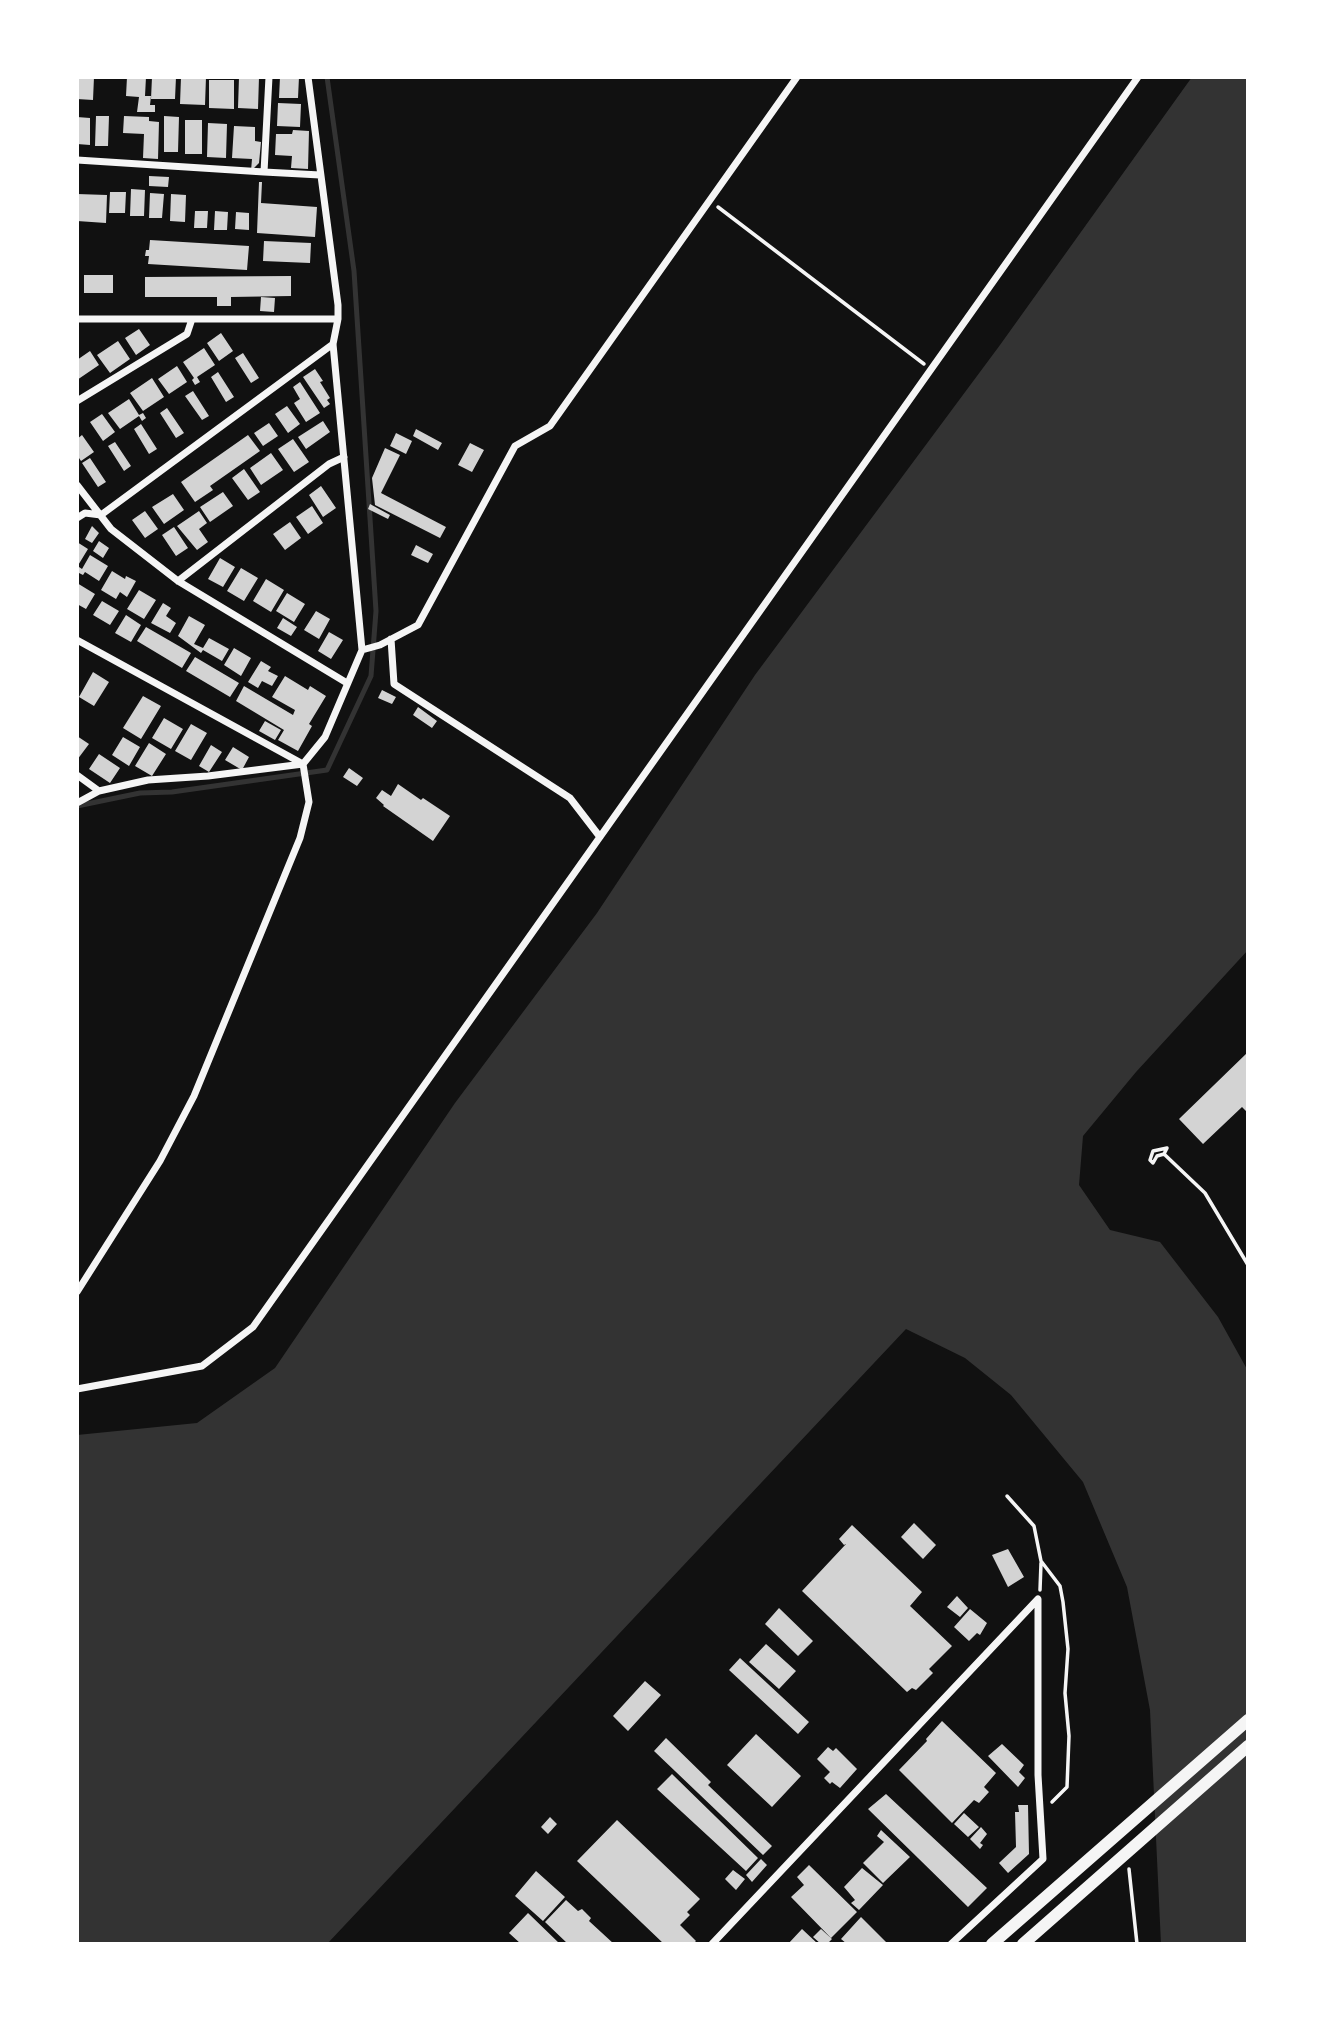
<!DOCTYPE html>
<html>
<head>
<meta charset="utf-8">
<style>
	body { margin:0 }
	#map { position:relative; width:1325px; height:2021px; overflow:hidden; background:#111; font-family:"PT Sans Narrow",sans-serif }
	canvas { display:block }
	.frame { position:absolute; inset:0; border:79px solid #fff; pointer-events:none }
</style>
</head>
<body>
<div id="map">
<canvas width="1325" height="2021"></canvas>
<div class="frame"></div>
</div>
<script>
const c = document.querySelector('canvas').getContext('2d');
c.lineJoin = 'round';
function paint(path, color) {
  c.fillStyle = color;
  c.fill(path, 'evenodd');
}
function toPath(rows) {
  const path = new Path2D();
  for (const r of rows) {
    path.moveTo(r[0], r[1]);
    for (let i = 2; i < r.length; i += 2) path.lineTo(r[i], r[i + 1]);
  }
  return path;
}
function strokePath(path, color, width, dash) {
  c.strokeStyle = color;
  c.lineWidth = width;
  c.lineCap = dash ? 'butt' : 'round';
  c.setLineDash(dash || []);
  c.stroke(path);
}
paint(toPath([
	[1192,77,1248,77,1248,950,1136,1072,1083,1136,1079,1185,1110,1230,1160,1242,1218,1317,1248,1371,1248,1944,1161,1944,1150,1710,1127,1587,1083,1482,1011,1395,965,1358,906,1329,327,1944,77,1944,77,1435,197,1423,275,1368,455,1103,597,913,755,675,1000,345]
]), '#333');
strokePath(toPath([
	[77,806,140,793,172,792,327,770,371,676,376,611,354,271,327,77]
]), '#333', 5);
paint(toPath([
	[77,77,94,77,93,100,77,99],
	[127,77,146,77,145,96,151,96,150,105,155,105,155,112,137,112,139,97,126,96],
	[152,77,176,77,175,99,151,99],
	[181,77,206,77,205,105,180,104],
	[239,77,259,77,258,109,238,108],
	[280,77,299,77,298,98,279,98],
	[209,80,234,80,234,109,209,108],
	[278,103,301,104,300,127,277,126],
	[96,116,109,116,108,146,95,146],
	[124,116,149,117,149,121,159,122,158,159,143,158,144,134,123,133],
	[164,116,179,117,178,152,164,152],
	[77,117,90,118,90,145,77,144],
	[185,120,202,120,202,154,185,154],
	[208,123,227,124,226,158,207,157],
	[234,126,255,127,255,141,261,142,259,163,251,171,252,159,232,158],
	[293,130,309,131,308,169,291,168,292,156,275,155,276,134,292,134],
	[149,176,169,177,168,187,149,186],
	[259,182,262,182,261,203,317,207,315,237,257,233],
	[131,189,145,190,144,216,130,216],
	[110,192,126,192,125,213,109,213],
	[150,193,164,194,162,218,149,218],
	[77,194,107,195,106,223,77,221],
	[171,194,186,195,185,222,170,221],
	[195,211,208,211,207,228,194,228],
	[215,211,228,212,227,230,214,230],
	[236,212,249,213,249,230,235,229],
	[150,240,249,246,247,270,148,264,149,256,145,256,146,250,149,250],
	[264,241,311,243,310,263,263,261],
	[84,275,113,275,113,293,84,293],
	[291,276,291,296,231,297,231,306,217,306,217,297,145,297,145,277],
	[261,297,275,298,274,312,260,311],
	[139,329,150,345,136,355,125,338],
	[221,333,233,351,219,361,207,343],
	[118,341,130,359,110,373,97,355],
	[204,348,215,365,197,377,200,382,195,385,192,380,194,378,183,362],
	[90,351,99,365,77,380,77,360],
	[243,353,259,378,251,383,235,358],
	[177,366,187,382,169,394,158,379],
	[315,369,323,381,320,382,330,398,327,400,330,404,324,408,303,377],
	[218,372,234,397,226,402,211,377],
	[152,378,164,397,143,411,130,393],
	[300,382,320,413,306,422,294,403,300,399,293,387],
	[193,391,209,416,202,420,185,396],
	[129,399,139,415,143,413,146,418,142,421,139,416,120,429,108,413],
	[287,406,300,424,288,433,275,414],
	[167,408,184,433,176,438,160,413],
	[102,414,115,432,103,441,90,422],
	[323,421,330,432,306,449,298,437],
	[269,423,278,436,263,446,254,433],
	[141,424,157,449,149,454,134,429],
	[416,429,442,443,438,450,413,436],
	[396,433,412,441,406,454,390,446],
	[82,435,94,452,81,461,77,455,77,439],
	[248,435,260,451,210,486,213,490,195,502,181,482],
	[293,439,309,462,294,472,278,449],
	[115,442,131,466,124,471,108,446],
	[470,443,484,450,472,472,458,465],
	[385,448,400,455,381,493,446,527,440,538,375,505,372,478],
	[271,453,283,470,261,485,250,468],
	[90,458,106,482,98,487,82,463],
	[244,469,260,492,248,500,232,478],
	[321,486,336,508,323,517,309,495],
	[223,492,233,506,210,522,200,507],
	[173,494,184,510,164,524,152,507],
	[370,504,390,515,388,519,368,509],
	[312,506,323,523,308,534,296,517],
	[145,511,158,529,145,538,132,520],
	[199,511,207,523,199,529,208,542,197,550,177,526],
	[290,522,301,538,285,550,273,534],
	[92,526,99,533,92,543,85,539],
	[174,527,188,548,176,556,162,535],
	[99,541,109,548,103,558,93,551],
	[77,542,88,549,77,567],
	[416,545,433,554,428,563,411,555],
	[90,555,108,566,99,581,85,572,83,575,77,572,79,567,82,569],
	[220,558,235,567,223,587,208,579],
	[241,568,258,578,244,601,227,591],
	[112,571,125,579,126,576,136,581,127,597,120,592,116,599,101,590],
	[266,579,284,590,271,612,253,601],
	[77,583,95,594,86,609,77,604],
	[139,590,156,600,144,619,127,609],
	[287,593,305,604,294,622,276,611],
	[102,601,119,611,110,625,93,615],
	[163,603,171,608,166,616,176,623,170,633,151,623],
	[316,611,330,619,319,639,304,630],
	[126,615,141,625,131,642,115,633],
	[189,616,205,625,194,644,203,648,209,638,229,649,222,661,203,650,201,653,178,636],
	[283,618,297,627,291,636,277,628],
	[146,627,191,653,182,668,137,641],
	[329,632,343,640,331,659,318,651],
	[234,648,251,658,241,676,224,665],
	[195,657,239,683,230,697,186,671],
	[261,661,271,667,268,671,278,676,272,686,262,681,258,688,248,682],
	[93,672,109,682,94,706,79,697],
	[285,676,308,690,310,686,326,696,309,724,312,726,298,751,278,740,284,730,236,701,244,686,293,715,295,710,272,697],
	[382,690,396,697,392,704,378,698],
	[143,696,161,706,141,739,123,728],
	[418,707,437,721,432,728,413,715],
	[164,718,183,729,171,749,152,738],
	[265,721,281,730,275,740,259,731],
	[191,724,207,733,191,760,175,751],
	[77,736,89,744,77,760],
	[123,737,140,747,129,766,112,755],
	[149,743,166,754,152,776,135,766],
	[211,745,222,752,209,772,199,766],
	[233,747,249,757,242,770,225,760],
	[99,754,120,768,110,783,89,769],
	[349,768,363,778,357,786,343,777],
	[398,784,421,800,423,798,450,816,433,841,383,806,384,805,376,798,382,790,391,796],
	[1248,1052,1248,1113,1242,1107,1203,1144,1179,1119],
	[914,1523,936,1545,923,1559,901,1537],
	[852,1525,922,1592,910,1606,952,1646,929,1669,933,1673,916,1690,912,1688,907,1692,802,1591,846,1544,844,1545,839,1539],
	[1008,1549,1024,1577,1008,1587,992,1555],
	[957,1596,968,1608,960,1617,947,1607],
	[779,1608,813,1641,798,1656,765,1624],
	[970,1609,987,1623,980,1635,977,1633,969,1641,954,1627],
	[766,1644,796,1671,779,1689,749,1662],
	[740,1658,809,1722,798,1734,729,1670],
	[645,1681,661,1695,628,1731,613,1716],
	[942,1721,996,1773,984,1787,989,1792,979,1803,974,1800,952,1823,899,1770,927,1741,926,1739],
	[756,1734,801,1776,772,1807,727,1765],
	[666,1738,711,1782,708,1785,772,1846,763,1855,654,1751],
	[1002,1744,1024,1765,1019,1772,1025,1778,1018,1787,988,1756],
	[828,1747,833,1751,836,1748,857,1769,840,1788,832,1782,830,1784,824,1778,830,1772,817,1759],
	[672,1774,758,1858,746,1871,657,1789],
	[886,1794,987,1888,968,1907,868,1809],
	[1018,1805,1028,1805,1029,1854,1008,1873,999,1863,1016,1847,1015,1812,1019,1812],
	[964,1813,979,1827,968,1837,954,1824],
	[550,1817,557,1824,548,1834,541,1827],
	[617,1820,700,1899,687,1912,690,1915,680,1925,696,1941,693,1944,664,1944,577,1861],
	[981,1827,987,1834,980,1843,983,1845,980,1849,970,1839],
	[881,1830,910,1857,883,1883,863,1863,884,1842,877,1836],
	[761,1859,767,1865,752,1882,746,1875],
	[809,1865,857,1912,831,1938,791,1897,804,1885,797,1877],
	[862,1868,883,1885,859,1910,851,1903,855,1900,844,1887],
	[733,1870,745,1879,736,1890,725,1879],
	[536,1871,565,1897,543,1921,515,1896],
	[566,1900,578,1911,582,1909,591,1918,589,1921,614,1944,568,1944,545,1922],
	[528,1913,560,1944,521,1944,509,1933],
	[861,1917,888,1944,847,1944,841,1939],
	[802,1929,818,1944,788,1944],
	[821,1929,832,1939,827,1944,821,1944,813,1937]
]), '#d3d3d3');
strokePath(toPath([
	[718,207,924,364],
	[1167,1148,1164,1154,1157,1156,1153,1163,1150,1160,1153,1151,1167,1148],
	[1164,1154,1205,1193,1248,1265],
	[1007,1496,1034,1526,1041,1561,1060,1586,1063,1602,1068,1649,1065,1693,1069,1736,1067,1787,1052,1802],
	[1040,1590,1041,1563],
	[1129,1869,1137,1944]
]), '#f5f5f5', 3.5);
strokePath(toPath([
	[77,160,264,172,269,77],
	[264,172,320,175],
	[77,319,338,319],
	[77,401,187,334,192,319],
	[77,485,111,529,178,581,347,683],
	[77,518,85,513,101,515,333,344],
	[178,581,329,464,344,457],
	[391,639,394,684,570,798,600,837],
	[77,640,303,764,309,802,300,838,194,1096,160,1161,77,1292],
	[362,650,380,645,418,625,515,446,550,426,797,77],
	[77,775,99,791],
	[77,803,99,791,148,780,208,776,303,764,325,737,362,650,333,344,338,319,338,305,308,77],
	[77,1389,202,1366,253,1327,1138,77],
	[712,1944,1038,1599,1038,1775,1043,1859,951,1944]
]), '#f5f5f5', 7);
strokePath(toPath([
	[992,1944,1248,1720],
	[1023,1944,1248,1746]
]), '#f5f5f5', 12);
</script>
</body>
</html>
